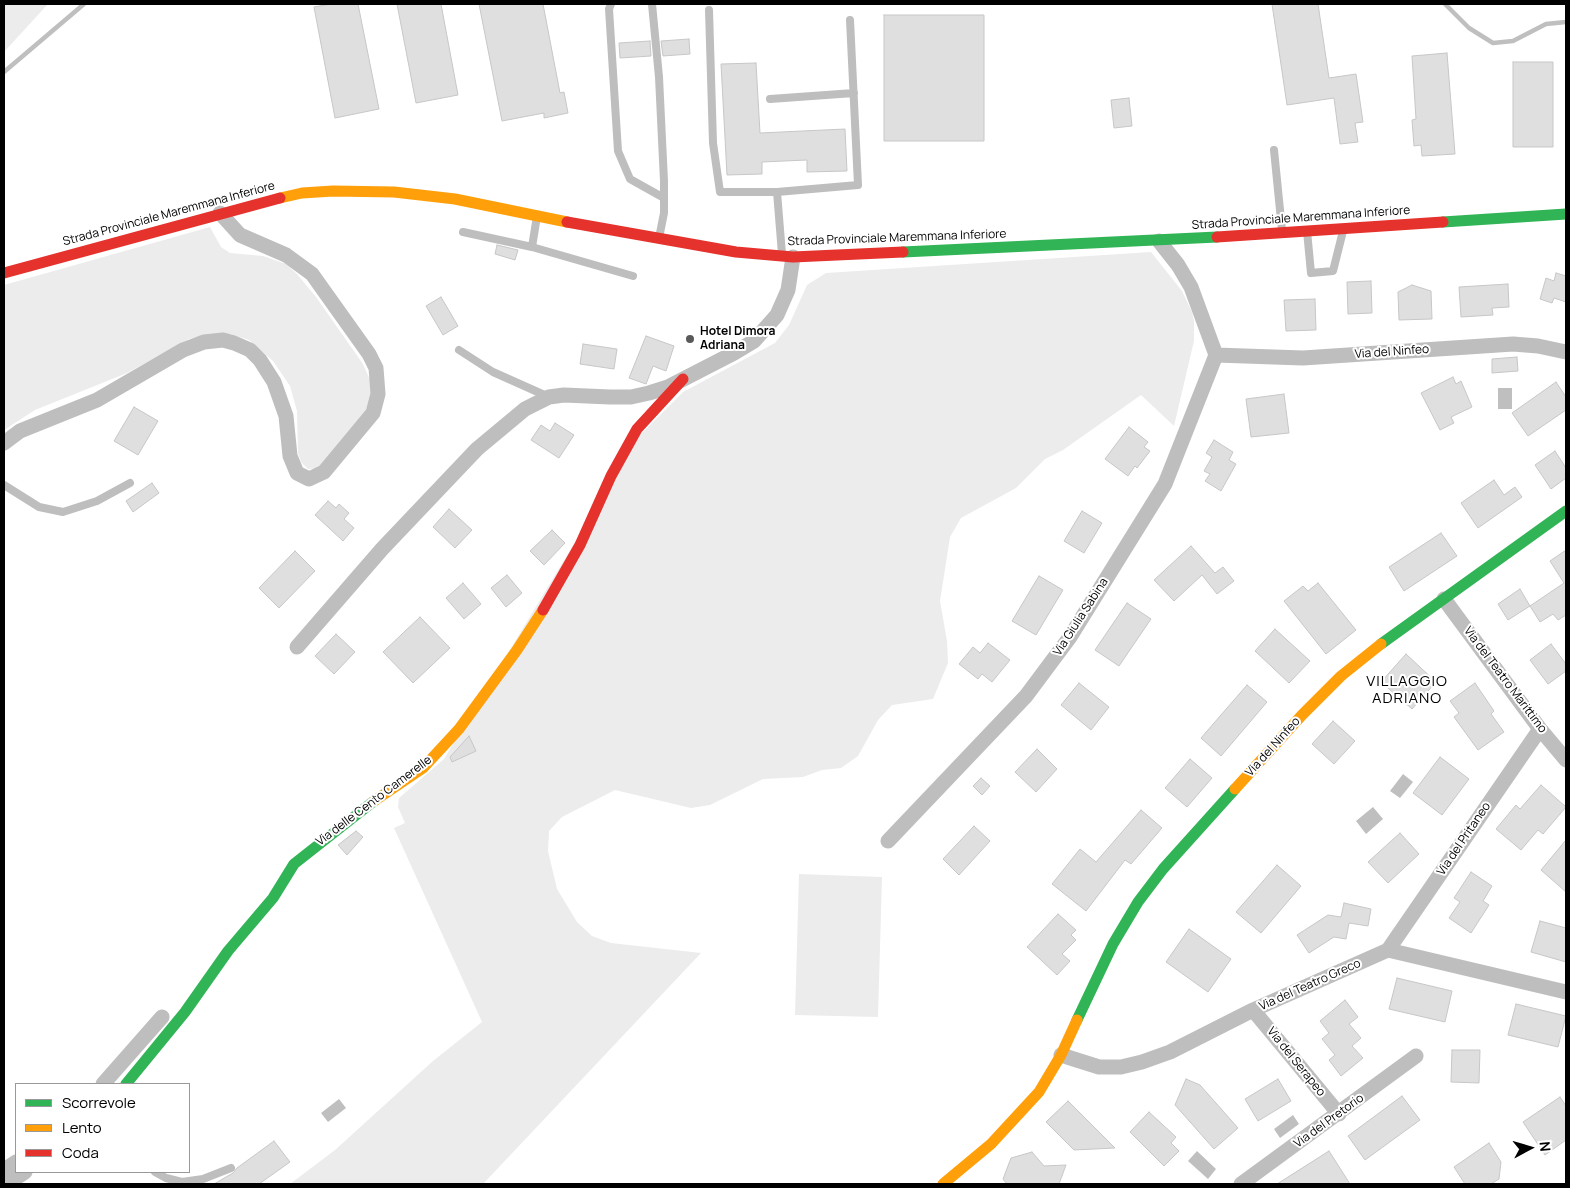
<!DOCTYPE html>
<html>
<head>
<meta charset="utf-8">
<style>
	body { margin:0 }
	#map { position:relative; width:1570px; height:1188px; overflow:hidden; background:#fff; font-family:Manrope,sans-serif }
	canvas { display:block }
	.frame { position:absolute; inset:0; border:5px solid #000; pointer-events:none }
	.legend { position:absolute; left:15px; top:1083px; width:175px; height:90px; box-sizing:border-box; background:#fff; border:1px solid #999; margin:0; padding:6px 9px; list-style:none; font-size:15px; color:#000 }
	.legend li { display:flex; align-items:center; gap:10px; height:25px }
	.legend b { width:25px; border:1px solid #999 }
	.north { position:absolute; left:1505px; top:1123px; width:50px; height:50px; -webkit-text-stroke:4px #fff; paint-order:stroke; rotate:84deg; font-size:14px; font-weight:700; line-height:20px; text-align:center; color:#000 }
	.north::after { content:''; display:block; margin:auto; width:18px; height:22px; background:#000; clip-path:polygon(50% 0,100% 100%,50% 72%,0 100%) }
</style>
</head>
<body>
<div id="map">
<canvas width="1570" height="1188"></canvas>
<div class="frame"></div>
<ul class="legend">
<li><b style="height:6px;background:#30b455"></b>Scorrevole</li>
<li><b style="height:6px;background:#ff9f0a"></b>Lento</li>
<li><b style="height:6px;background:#e5322d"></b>Coda</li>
</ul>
<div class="north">N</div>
</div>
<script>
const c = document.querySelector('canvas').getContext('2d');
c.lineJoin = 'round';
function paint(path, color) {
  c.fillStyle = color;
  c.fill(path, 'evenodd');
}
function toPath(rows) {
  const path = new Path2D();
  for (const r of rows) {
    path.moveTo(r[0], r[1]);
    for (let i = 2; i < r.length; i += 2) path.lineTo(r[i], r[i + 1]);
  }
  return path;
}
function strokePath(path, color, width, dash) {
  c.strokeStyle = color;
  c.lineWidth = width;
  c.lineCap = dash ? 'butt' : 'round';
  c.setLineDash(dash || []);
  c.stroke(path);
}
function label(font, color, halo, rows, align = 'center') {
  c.font = font + ' Manrope,sans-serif';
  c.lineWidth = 4;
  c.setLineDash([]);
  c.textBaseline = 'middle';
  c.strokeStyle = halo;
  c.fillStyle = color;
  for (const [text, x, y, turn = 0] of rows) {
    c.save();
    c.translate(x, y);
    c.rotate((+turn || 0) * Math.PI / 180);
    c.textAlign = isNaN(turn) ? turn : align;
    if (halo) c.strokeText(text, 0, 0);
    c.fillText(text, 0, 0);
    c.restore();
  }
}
paint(toPath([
	[4,4,48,4,4,52],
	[210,227,221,247,230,253,263,256,286,264,297,274,316,297,363,364,370,380,371,396,363,419,318,468,308,469,301,462,298,453,297,411,290,386,273,361,249,340,230,334,208,334,189,339,127,373,35,410,4,430,4,285],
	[1151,252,1182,291,1192,312,1194,321,1194,341,1174,426,1141,395,1063,450,1045,459,1016,488,961,518,950,537,940,601,947,641,948,663,933,699,892,705,878,720,858,756,841,768,822,770,803,777,763,779,710,805,691,808,615,790,562,817,549,831,548,851,557,889,577,922,592,936,611,943,701,953,483,1184,290,1184,335,1150,433,1061,482,1022,394,828,405,823,398,807,399,798,444,759,639,436,683,392,775,343,789,325,807,285,826,273],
	[799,874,882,877,878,1017,795,1015]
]), '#ececec');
paint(toPath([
	[1498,388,1512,388,1512,409,1498,409],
	[1403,774,1413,782,1400,798,1390,791],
	[1373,807,1383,819,1366,834,1356,821],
	[339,1099,346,1108,328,1122,321,1113],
	[1293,1115,1299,1124,1280,1138,1274,1129],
	[1197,1151,1216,1169,1208,1179,1188,1161]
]), '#bfbfbf');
strokePath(toPath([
	[1445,4,1469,28,1493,43,1513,41,1546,24,1566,22],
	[4,72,84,4]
]), '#bfbfbf', 4.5);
const building = toPath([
	[331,4,358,4,379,109,335,118,314,7,331,4],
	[397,4,441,4,458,95,416,103,397,4],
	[479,4,543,4,560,93,564,92,568,113,544,118,544,113,502,121,479,4],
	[1272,4,1318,4,1329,78,1356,74,1363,122,1355,123,1358,142,1340,144,1334,98,1287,105,1272,4],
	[884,15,984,15,984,141,884,141,884,15],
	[689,39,690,54,663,56,661,41,689,39],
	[650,41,651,56,620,58,619,43,650,41],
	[1447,53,1455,154,1422,156,1421,145,1414,146,1412,120,1416,119,1412,56,1447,53],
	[1513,62,1553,62,1553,147,1513,147,1513,62],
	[756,63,760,133,845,129,847,171,807,172,807,160,762,162,762,174,727,175,721,64,756,63],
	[1129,98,1132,126,1114,128,1111,100,1129,98],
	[497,245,518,250,515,260,495,254,497,245],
	[1556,273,1566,276,1566,302,1554,298,1552,303,1540,299,1546,278,1554,281,1556,273],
	[1371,281,1372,313,1348,314,1347,282,1371,281],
	[1508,284,1509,307,1492,308,1493,315,1461,317,1459,287,1508,284],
	[1412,285,1431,291,1432,319,1399,320,1398,292,1412,285],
	[441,297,458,326,443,335,426,306,441,297],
	[1315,299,1316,330,1286,331,1284,300,1315,299],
	[646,336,674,346,666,371,653,366,646,384,629,378,646,336],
	[583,344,617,349,614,369,580,364,583,344],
	[1517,357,1518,371,1492,373,1492,359,1517,357],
	[1453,377,1456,384,1461,381,1472,407,1451,417,1454,423,1440,430,1421,393,1453,377],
	[1556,382,1566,397,1566,410,1528,436,1512,413,1556,382],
	[1284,394,1289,433,1251,437,1246,399,1284,394],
	[134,407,158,421,138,455,114,441,134,407],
	[555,423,574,435,559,458,531,440,541,425,550,431,555,423],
	[1129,427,1148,442,1144,447,1150,451,1137,468,1135,466,1128,476,1105,459,1129,427],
	[1214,440,1233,452,1229,460,1236,464,1221,491,1205,481,1210,474,1204,471,1212,457,1206,453,1214,440],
	[1555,451,1566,468,1566,478,1551,489,1535,465,1555,451],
	[1494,480,1504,495,1515,487,1522,497,1478,528,1461,503,1494,480],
	[152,483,159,493,133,512,126,501,152,483],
	[328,501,336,508,339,504,349,513,344,519,354,528,343,541,315,515,328,501],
	[449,509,472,530,455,548,433,527,449,509],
	[1082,511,1102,523,1084,553,1064,541,1082,511],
	[552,530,565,543,544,565,530,551,552,530],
	[1441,533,1457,556,1404,591,1389,567,1441,533],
	[1191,546,1215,573,1223,567,1234,581,1217,594,1202,575,1174,601,1154,580,1191,546],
	[1566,550,1566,615,1558,620,1553,614,1540,622,1530,606,1564,583,1550,561,1566,550],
	[295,551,315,571,279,608,259,588,295,551],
	[507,575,522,593,506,607,491,588,507,575],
	[1039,576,1063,590,1036,635,1012,621,1039,576],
	[463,583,481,604,464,619,446,598,463,583],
	[1318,583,1356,630,1326,654,1284,601,1303,586,1308,591,1318,583],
	[1520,589,1530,606,1508,620,1498,604,1520,589],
	[1127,603,1151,619,1119,666,1095,650,1127,603],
	[420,617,450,648,413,683,383,652,420,617],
	[1275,629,1310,661,1289,683,1255,651,1275,629],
	[336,634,355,652,334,674,315,656,336,634],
	[988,643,1010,660,992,682,982,674,978,679,959,664,973,647,980,653,988,643],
	[1551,644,1566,664,1566,671,1548,684,1530,660,1551,644],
	[1406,654,1436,682,1412,709,1381,682,1406,654],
	[1079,683,1109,707,1091,730,1061,705,1079,683],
	[1475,683,1494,711,1491,714,1504,732,1478,750,1454,717,1459,713,1450,701,1475,683],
	[1247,685,1267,702,1221,756,1201,738,1247,685],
	[1333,721,1355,741,1334,764,1312,744,1333,721],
	[469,736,476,751,452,762,450,757,469,736],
	[1037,749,1057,769,1036,792,1015,772,1037,749],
	[1440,757,1469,779,1442,815,1413,793,1440,757],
	[1190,759,1212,778,1187,807,1165,788,1190,759],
	[981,778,990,786,982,795,973,786,981,778],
	[1541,785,1566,807,1543,834,1538,830,1521,850,1496,829,1516,805,1520,809,1541,785],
	[1141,810,1162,828,1131,864,1125,860,1086,911,1052,884,1080,849,1096,862,1141,810],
	[974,826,990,841,959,875,943,859,974,826],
	[356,831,363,837,347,855,338,845,356,831],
	[1400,833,1419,854,1388,883,1368,862,1400,833],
	[1566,840,1566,892,1541,870,1566,840],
	[1277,865,1301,886,1261,933,1236,912,1277,865],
	[1471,872,1492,886,1483,901,1489,905,1471,933,1449,918,1460,902,1454,898,1471,872],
	[1344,903,1371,909,1368,926,1349,923,1346,939,1334,937,1309,953,1297,935,1328,915,1341,917,1344,903],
	[1058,914,1076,930,1071,935,1076,940,1062,954,1070,961,1057,975,1027,947,1058,914],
	[1540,921,1566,928,1566,962,1531,952,1540,921],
	[1189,929,1231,959,1208,992,1166,962,1189,929],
	[1397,978,1452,991,1445,1022,1389,1009,1397,978],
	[1345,1000,1358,1017,1349,1024,1361,1038,1352,1046,1363,1058,1341,1076,1329,1060,1335,1055,1322,1039,1329,1033,1320,1021,1345,1000],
	[1516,1004,1566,1016,1558,1047,1508,1035,1516,1004],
	[1452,1050,1480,1050,1479,1083,1451,1082,1452,1050],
	[1186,1079,1200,1085,1238,1128,1214,1149,1175,1105,1186,1079],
	[1278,1079,1291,1101,1258,1121,1245,1099,1278,1079],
	[1402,1096,1420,1120,1365,1160,1348,1136,1402,1096],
	[1560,1097,1566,1106,1566,1140,1545,1155,1523,1122,1560,1097],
	[1068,1101,1115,1148,1074,1150,1046,1122,1068,1101],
	[1149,1112,1176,1137,1171,1143,1179,1151,1164,1166,1130,1132,1149,1112],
	[274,1141,290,1162,259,1184,214,1184,233,1173,237,1168,274,1141],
	[1489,1143,1501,1162,1499,1179,1491,1184,1465,1184,1454,1167,1489,1143],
	[1329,1151,1350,1184,1277,1184,1329,1151],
	[1032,1152,1044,1166,1066,1165,1059,1184,1007,1184,1003,1179,1011,1158,1032,1152]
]);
paint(building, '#dfdfdf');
strokePath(building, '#c7c7c7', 1);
strokePath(toPath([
	[611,4,609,9,618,151,630,179,664,198],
	[652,4,659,77,664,181,664,213,659,238],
	[709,10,713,143,720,192,777,192],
	[770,99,854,93],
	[1274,150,1282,230],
	[537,216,532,247,633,276],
	[1307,231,1311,273,1333,271,1343,231],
	[463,232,532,247],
	[782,254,777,192,858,185,850,20],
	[459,350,493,372,549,397],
	[4,485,39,507,63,512,97,501,130,483],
	[155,1172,166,1178,182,1182,203,1179,231,1168]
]), '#bebebe', 8);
strokePath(toPath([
	[1159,241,1178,265,1191,287,1216,355],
	[1216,355,1303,358,1513,344,1538,346,1566,352],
	[4,443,20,431,97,400,183,350,204,342,223,340,234,343,250,350,260,360,274,382,286,416,290,456,297,473,309,479,324,472,373,413,378,394,376,368,369,354,312,274,286,255,240,235,220,213],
	[1444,599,1540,729,1566,760],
	[297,647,382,549,477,449,525,409,549,397,564,395,610,397,631,397,649,393,668,387,734,353,754,341,777,315,788,290,793,257],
	[888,841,1026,696,1070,637,1165,484,1216,355],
	[1388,950,1540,729],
	[1253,1010,1339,1114],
	[1061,1055,1099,1067,1121,1067,1142,1062,1170,1052,1253,1010,1388,950,1566,992],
	[103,1084,162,1017],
	[4,1170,16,1162],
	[7,1184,25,1172],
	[1241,1184,1416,1056]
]), '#bebebe', 15);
strokePath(toPath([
	[1443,222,1566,214],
	[903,252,1217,237],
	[1381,644,1566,511],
	[1077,1020,1113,944,1138,902,1163,869,1235,789],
	[126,1084,185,1012,228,951,273,898,294,864,374,801]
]), '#30b455', 11);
strokePath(toPath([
	[280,198,302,193,333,191,394,192,455,199,567,222],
	[1235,789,1302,715,1341,676,1381,644],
	[374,801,423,768,459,729,517,650,543,610],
	[943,1184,991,1144,1039,1092,1061,1055,1077,1020]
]), '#ff9f0a', 11);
strokePath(toPath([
	[567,222,736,252,793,257,903,252],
	[1217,237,1443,222],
	[4,273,280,198],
	[543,610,580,545,611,476,637,429,683,379]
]), '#e5322d', 11);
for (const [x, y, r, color] of [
	[690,339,5,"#595959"]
]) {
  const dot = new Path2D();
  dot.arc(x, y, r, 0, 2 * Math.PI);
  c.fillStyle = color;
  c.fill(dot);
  strokePath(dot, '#fff', 2);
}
label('12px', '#000', '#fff', [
	["Strada Provinciale Maremmana Inferiore",169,214,-15],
	["Strada Provinciale Maremmana Inferiore",1301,218,-4],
	["Strada Provinciale Maremmana Inferiore",897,238,-2],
	["Via del Ninfeo",1392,352,-4],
	["Via Giulia Sabina",1081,617,-57],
	["Via del Teatro Marittimo",1505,680,53],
	["Via del Ninfeo",1273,747,-48],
	["Via delle Cento Camerelle",374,801,-37],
	["Via del Pritaneo",1464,839,-56],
	["Via del Teatro Greco",1310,985,-24],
	["Via del Serapeo",1296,1062,51],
	["Via del Pretorio",1329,1121,-36]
]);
label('bold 12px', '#000', '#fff', [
	["Hotel Dimora",700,332],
	["Adriana",700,346]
], 'left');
c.letterSpacing = '1px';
label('15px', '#000', '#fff', [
	["VILLAGGIO",1407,682],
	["ADRIANO",1407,699]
]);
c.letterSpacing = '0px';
</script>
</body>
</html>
